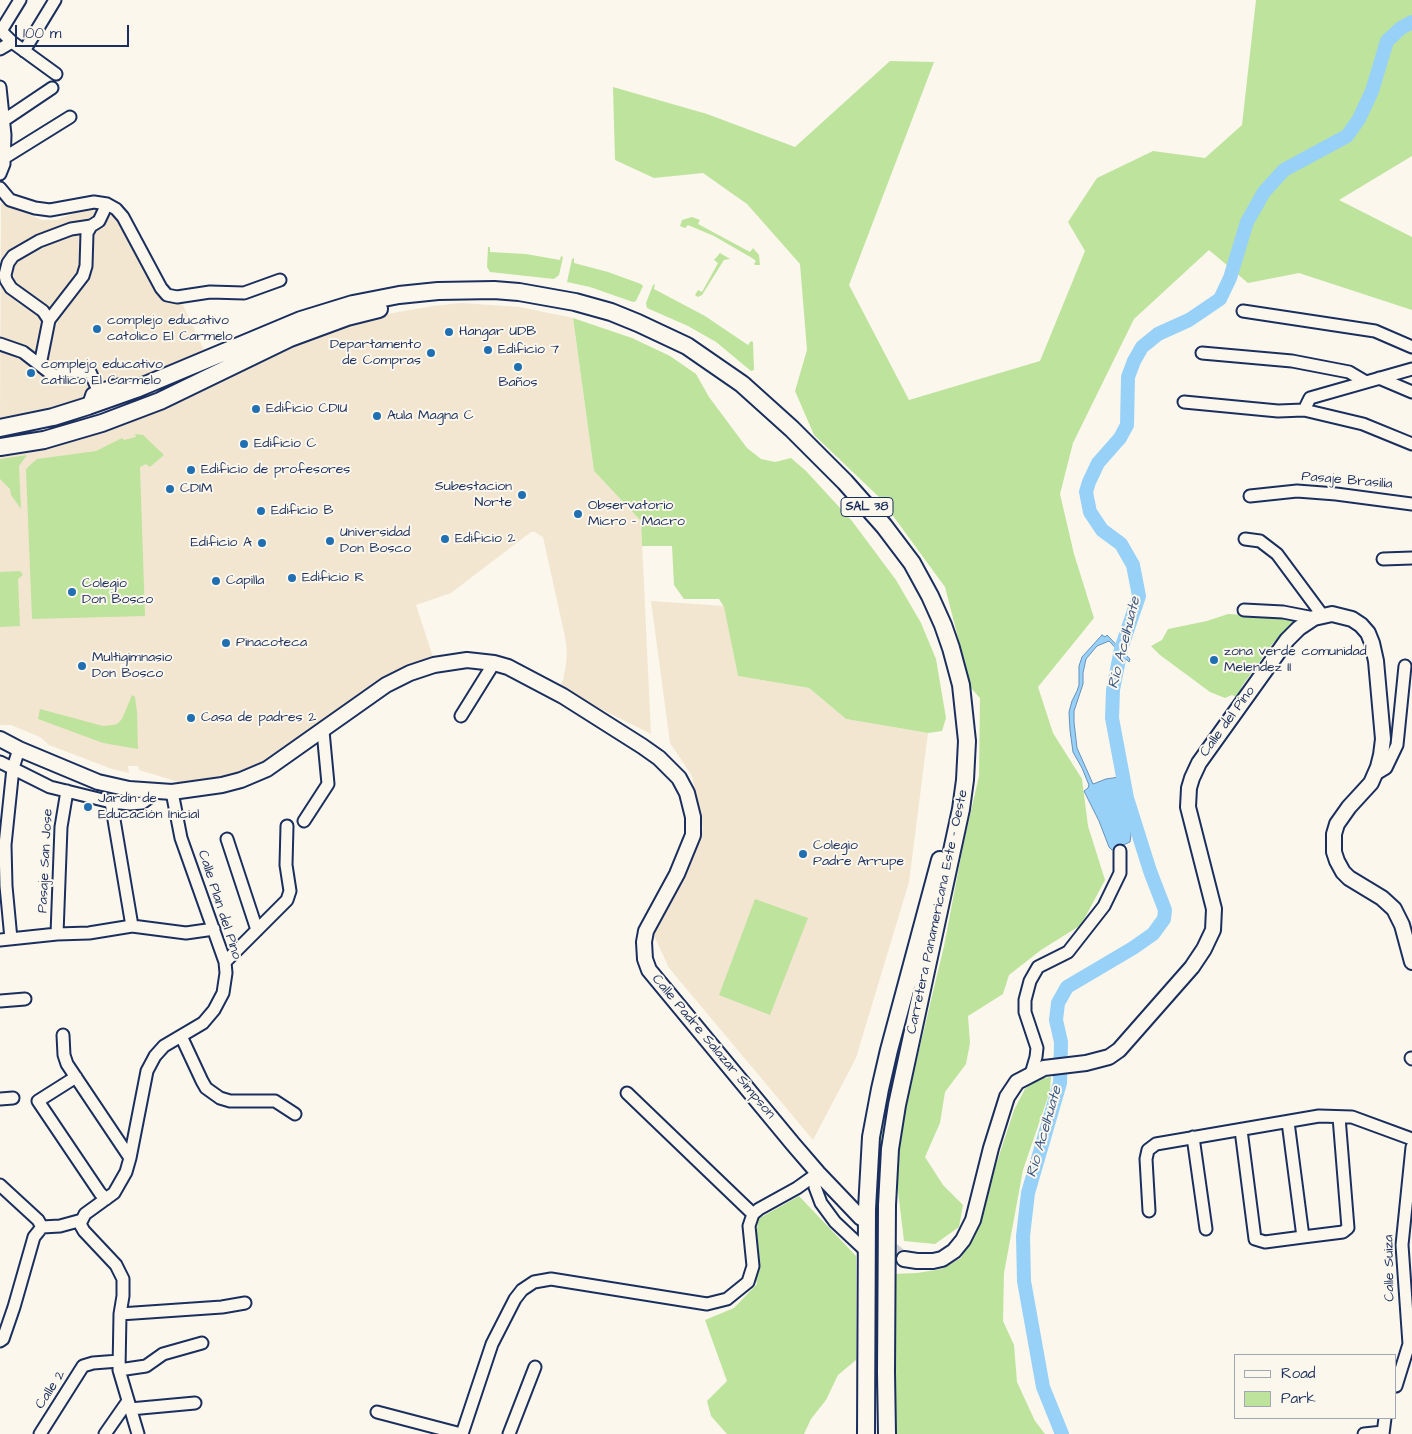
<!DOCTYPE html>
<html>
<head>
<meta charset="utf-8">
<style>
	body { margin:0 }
	#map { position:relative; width:1412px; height:1434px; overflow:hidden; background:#fbf7ec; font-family:"Architects Daughter",sans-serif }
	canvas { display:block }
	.legend { position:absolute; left:1234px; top:1354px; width:162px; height:65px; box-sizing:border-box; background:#fbf7ec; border:1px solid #a1a7b3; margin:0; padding:6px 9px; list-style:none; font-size:15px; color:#1b2f5e }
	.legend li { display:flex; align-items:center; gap:10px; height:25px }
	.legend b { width:25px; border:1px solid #a1a7b3 }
	.scale { position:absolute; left:15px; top:25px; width:114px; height:22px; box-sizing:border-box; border:2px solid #1b2f5e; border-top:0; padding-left:6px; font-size:15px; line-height:18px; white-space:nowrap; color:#1b2f5e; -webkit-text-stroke:4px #fbf7ec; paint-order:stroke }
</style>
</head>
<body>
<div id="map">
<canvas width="1412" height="1434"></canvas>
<ul class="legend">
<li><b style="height:6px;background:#fbf7ec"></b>Road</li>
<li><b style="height:14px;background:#bee39d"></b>Park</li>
</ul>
<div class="scale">100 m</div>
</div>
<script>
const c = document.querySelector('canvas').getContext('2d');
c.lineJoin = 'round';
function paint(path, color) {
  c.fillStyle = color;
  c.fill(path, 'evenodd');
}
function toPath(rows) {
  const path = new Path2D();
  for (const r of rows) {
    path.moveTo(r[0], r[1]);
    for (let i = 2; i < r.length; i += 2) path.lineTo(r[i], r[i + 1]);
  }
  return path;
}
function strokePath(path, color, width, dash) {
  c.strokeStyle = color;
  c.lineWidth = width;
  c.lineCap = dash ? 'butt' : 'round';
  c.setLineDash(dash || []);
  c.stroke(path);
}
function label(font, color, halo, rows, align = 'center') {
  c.font = font + ' "Architects Daughter",sans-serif';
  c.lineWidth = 4;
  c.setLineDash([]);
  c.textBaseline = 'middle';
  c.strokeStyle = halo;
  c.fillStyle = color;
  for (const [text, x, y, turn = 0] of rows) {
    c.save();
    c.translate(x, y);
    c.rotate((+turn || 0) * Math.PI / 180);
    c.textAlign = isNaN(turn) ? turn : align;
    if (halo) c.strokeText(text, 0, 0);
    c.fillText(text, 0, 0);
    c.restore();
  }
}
paint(toPath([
	[1,203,42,220,56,220,75,213,98,208,118,217,155,293,162,300,182,303,206,354,136,385,41,413,0,418],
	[461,303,520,307,573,318,594,471,641,521,651,734,559,688,563,680,566,664,567,652,565,637,543,537,535,532,531,532,451,593,416,605,434,660,263,768,195,787,139,770,138,766,128,766,129,773,112,769,49,745,40,737,11,725,0,725,0,456,49,448,90,435,219,382,318,334,357,321,398,312,433,306],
	[651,601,724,606,738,676,809,688,846,719,928,733,909,882,856,1058,813,1140,669,968,651,929,683,879,703,829,692,776,670,743]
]), '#f3e6d1');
paint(toPath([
	[1256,0,1412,0,1412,156,1339,200,1412,237,1412,310,1299,273,1248,283,1209,250,1134,319,1073,443,1060,494,1074,554,1094,618,1038,687,1053,733,1082,779,1088,826,1105,880,1081,925,1041,950,1009,975,1003,994,968,1016,970,1043,966,1064,945,1092,940,1123,925,1157,943,1185,963,1205,959,1227,935,1244,904,1241,898,1191,898,1138,944,946,963,846,979,776,980,698,971,688,945,587,880,498,814,435,795,391,807,350,800,264,747,204,703,173,654,178,615,160,613,87,707,114,795,147,890,61,934,62,849,285,909,400,1040,361,1085,251,1068,222,1097,178,1153,151,1205,158,1242,125],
	[692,217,700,220,698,224,750,252,753,248,759,255,760,265,755,265,754,264,756,261,752,258,714,236,688,225,685,228,680,226,682,220],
	[488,247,490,247,490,252,526,254,560,260,561,256,563,257,559,275,554,279,490,272,487,267],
	[720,253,730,259,724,260,702,295,698,297,695,295,698,290,702,292,718,263,714,260],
	[574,258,574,263,608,272,641,284,643,286,636,301,633,302,590,287,567,282,572,259],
	[655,284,654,289,705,316,748,345,751,341,753,342,754,370,751,371,716,342,688,326,647,308,646,303,653,285],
	[573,318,632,338,670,356,696,374,709,397,747,448,761,459,775,462,791,458,806,471,852,521,896,580,921,623,936,659,946,718,942,731,928,733,846,719,809,688,738,676,724,607,719,599,684,599,674,585,672,546,642,546,641,521,594,471],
	[135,434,143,435,164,455,150,467,146,464,140,467,145,616,32,619,26,470,28,467,37,459,96,451,122,438,124,440,136,437],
	[27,455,19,466,21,509,11,495,10,489,0,479,0,459],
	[20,571,23,575,18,579,20,626,0,627,0,572],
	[1228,614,1267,616,1298,620,1273,643,1242,686,1238,698,1232,695,1225,698,1210,692,1160,655,1151,646,1162,640,1168,629,1207,621],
	[132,695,135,697,137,712,138,749,103,743,38,719,40,709,103,726,113,725,117,724,122,719],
	[755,899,808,918,770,1015,719,995],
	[919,974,896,1090,879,1376,876,1377,873,1375,870,1272,877,1128,913,979],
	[1051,1077,1050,1091,1023,1170,1004,1273,1003,1321,1014,1345,1017,1382,1035,1421,1045,1434,894,1434,893,1274,917,1273,942,1269,961,1258,974,1232,1014,1110,1025,1089,1037,1079],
	[799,1196,856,1256,856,1360,838,1375,826,1400,811,1419,804,1434,727,1434,711,1416,707,1401,727,1381,705,1320,734,1308,757,1284,753,1266,758,1219]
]), '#bee39d');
const water = toPath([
	[1102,635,1105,637,1107,635,1130,659,1129,662,1109,641,1097,646,1086,659,1083,673,1083,684,1074,711,1074,722,1077,748,1093,784,1106,779,1119,777,1121,789,1132,827,1130,842,1112,850,1109,847,1099,821,1084,791,1088,788,1089,785,1082,768,1073,752,1070,730,1069,712,1072,701,1077,691,1079,685,1079,666,1082,657,1102,635]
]);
paint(water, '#98d1f8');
strokePath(water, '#6690ba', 1);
strokePath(toPath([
	[1062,1434,1043,1387,1024,1281,1023,1236,1028,1193,1060,1083,1061,1042,1056,1020,1058,1003,1067,987,1133,948,1153,934,1164,919,1165,910,1150,871,1127,798,1112,718,1113,690,1121,649,1139,596,1133,565,1121,544,1102,530,1090,512,1086,492,1089,482,1098,463,1120,438,1127,425,1128,377,1134,361,1142,347,1158,334,1189,320,1220,299,1230,278,1247,222,1264,192,1284,170,1347,136,1359,119,1372,91,1387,41,1401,28,1412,22]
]), '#98d1f8', 14);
strokePath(toPath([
	[863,1220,879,1238,904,1259]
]), '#cecfd0', 14, [14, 7]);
const minor = toPath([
	[0,30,12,42,56,74],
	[1,31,20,0],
	[0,49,12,42],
	[24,51,55,0],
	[0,87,5,135,4,164,0,174],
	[0,123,52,88],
	[4,158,70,117],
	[0,188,10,200,35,208,50,210,94,202,107,204,116,209,123,217,161,288,167,295,177,297,210,292,244,293,280,280],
	[1243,311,1375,331,1412,347],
	[49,320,43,311,11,288,6,280,5,275,8,263,13,256,39,241,71,229,91,226],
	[0,344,23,352,54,376,70,371,90,372,98,390],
	[1202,353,1292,361,1349,372,1366,382],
	[40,365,49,320,83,276,86,266,87,233,91,226,99,221,107,204],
	[1379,378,1412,392],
	[1184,402,1278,411,1304,410,1363,424,1412,444],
	[88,406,92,394,98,390,117,385,135,388],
	[1304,410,1310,398,1412,369],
	[1250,496,1297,491,1336,494,1412,504],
	[1245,539,1260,541,1277,554,1323,616],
	[1383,559,1412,558],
	[1244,610,1283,612,1314,618],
	[461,716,494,663],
	[0,762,50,787,111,802,130,804,142,803,149,798,153,790],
	[1376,774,1386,768,1397,745,1405,666],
	[111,802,132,926],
	[304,821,328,784,323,731],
	[227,839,257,930],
	[57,934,61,827,67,791],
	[11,939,6,886,5,845,13,768,19,749],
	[0,940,57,934,89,933,132,926,186,933,214,929],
	[225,962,287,900,290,891,286,865,287,826],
	[0,1001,25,999],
	[63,1035,64,1055,67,1064,130,1158],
	[181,1036,202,1081,206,1088,220,1098,230,1101,275,1101,295,1114],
	[1411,1058,1412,1059],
	[1031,1074,1036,1057,1037,1048,1025,1012,1025,1000,1030,981,1038,967,1068,952,1104,906,1120,873,1120,851],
	[76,1077,38,1101,100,1193,106,1199],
	[627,1093,753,1214],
	[0,1099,13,1098],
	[1288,1122,1303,1237],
	[1241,1130,1255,1239,1265,1242,1303,1237,1343,1232,1348,1228,1339,1117],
	[1193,1137,1206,1229],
	[818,1173,815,1187,821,1203,835,1222,867,1252],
	[0,1185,38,1220,42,1227],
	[1149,1211,1146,1159,1148,1150,1156,1144,1319,1116,1352,1117,1412,1139],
	[120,1314,222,1307,245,1303],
	[0,1341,3,1339,14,1307,34,1237,42,1227,60,1226,82,1220],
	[119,1370,146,1366,163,1354,202,1343],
	[1396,1386,1409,1344,1402,1245,1412,1147],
	[130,1409,195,1403],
	[377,1412,461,1434],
	[40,1434,83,1366,93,1363,119,1361],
	[105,1434,128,1401],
	[138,1434,119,1370,120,1314,123,1296,123,1279,116,1265,84,1231,80,1224,85,1214,114,1193,126,1172,130,1158,147,1071,155,1056,164,1046,203,1023,214,1010,223,993,226,973,225,962,181,838,172,792],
	[462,1434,492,1344,515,1299,522,1290,534,1282,551,1279,707,1304,727,1299,748,1282,753,1266,749,1226,753,1214,759,1209,797,1188,818,1173],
	[509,1434,535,1367],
	[1364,1434,1383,1432],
	[1383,1434,1385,1418]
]);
const major = toPath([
	[0,739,19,749,98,782,129,789,172,792,222,785,241,780,267,769,386,685,410,673,434,665,467,660,494,663,508,667,563,696,642,746,659,758,679,778,687,793,693,817,693,835,677,874,646,931,644,942,645,959,649,970,793,1144,818,1173,861,1218],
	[904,1259,917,1261,933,1261,942,1259,954,1251,963,1240,973,1220,991,1148,1007,1097,1017,1082,1044,1068,1086,1063,1109,1057,1119,1050,1192,967,1204,949,1213,930,1214,909,1188,807,1189,788,1192,778,1199,763,1287,640,1299,628,1314,618,1332,614,1352,619,1361,625,1368,633,1372,643,1376,661,1383,739,1381,755,1378,767,1371,783,1349,807,1337,824,1334,834,1334,852,1337,861,1343,872,1349,878,1382,898,1394,909,1402,925,1412,962]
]);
const highway = toPath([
	[0,428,53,417,88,406,136,389,301,320,353,304,399,295,438,291,494,290,519,292,575,302,611,312,638,323,687,346,742,384,792,429,845,482,884,526,912,563,930,596,943,625,951,648,961,685,967,741,965,780,961,809,897,1105,890,1149,887,1205,886,1372,887,1434],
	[0,447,44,440,102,423,160,401,290,338,347,317,379,309],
	[866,1434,867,1209,871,1137,880,1089,889,1050,940,860]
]);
strokePath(minor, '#1b2f5e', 15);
strokePath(major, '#1b2f5e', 18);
strokePath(highway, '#1b2f5e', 20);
strokePath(minor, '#fbf7ec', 11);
strokePath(major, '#fbf7ec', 14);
strokePath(highway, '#fbf7ec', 16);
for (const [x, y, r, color] of [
	[97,329,5,"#1f6fb2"],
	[449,332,5,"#1f6fb2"],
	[488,350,5,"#1f6fb2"],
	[431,353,5,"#1f6fb2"],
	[518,367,5,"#1f6fb2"],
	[31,373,5,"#1f6fb2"],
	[256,409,5,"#1f6fb2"],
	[377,416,5,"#1f6fb2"],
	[244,444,5,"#1f6fb2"],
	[191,470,5,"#1f6fb2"],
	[170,489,5,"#1f6fb2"],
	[522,495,5,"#1f6fb2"],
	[261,511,5,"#1f6fb2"],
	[578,514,5,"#1f6fb2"],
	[445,539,5,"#1f6fb2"],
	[330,541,5,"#1f6fb2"],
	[262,543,5,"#1f6fb2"],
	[292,578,5,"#1f6fb2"],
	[216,581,5,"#1f6fb2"],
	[72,592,5,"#1f6fb2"],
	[226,643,5,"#1f6fb2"],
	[1214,660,5,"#1f6fb2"],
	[82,666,5,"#1f6fb2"],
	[191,718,5,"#1f6fb2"],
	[88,807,5,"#1f6fb2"],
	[803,854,5,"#1f6fb2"]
]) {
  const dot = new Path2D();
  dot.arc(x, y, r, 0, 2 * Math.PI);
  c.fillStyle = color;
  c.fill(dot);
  strokePath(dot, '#fbf7ec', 2);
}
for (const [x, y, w] of [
	[867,507,52]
]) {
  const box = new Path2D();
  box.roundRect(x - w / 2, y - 9.5, w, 19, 4);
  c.fillStyle = '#fbf7ec';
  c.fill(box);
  strokePath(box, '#1b2f5e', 1);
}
label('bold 12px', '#1b2f5e', null, [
	["SAL 38",867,507]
]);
label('14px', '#1b2f5e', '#fbf7ec', [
	["complejo educativo",107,321],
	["catolico El Carmelo",107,337],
	["Hangar UDB",459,332],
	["Departamento",421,345,"right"],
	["de Compras",421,361,"right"],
	["Edificio 7",498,350],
	["complejo educativo",41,365],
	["catilico El Carmelo",41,381],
	["Baños",518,383,"center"],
	["Edificio CDIU",266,409],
	["Aula Magna C",387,416],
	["Edificio C",254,444],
	["Edificio de profesores",201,470],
	["Subestacion",512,487,"right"],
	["Norte",512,503,"right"],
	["CDIM",180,489],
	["Observatorio",588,506],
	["Micro - Macro",588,522],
	["Edificio B",271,511],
	["Universidad",340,533],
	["Don Bosco",340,549],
	["Edificio 2",455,539],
	["Edificio A",252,543,"right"],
	["Edificio R",302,578],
	["Capilla",226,581],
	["Colegio",82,584],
	["Don Bosco",82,600],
	["Pinacoteca",236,643],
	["zona verde comunidad",1224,652],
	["Melendez II",1224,668],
	["Multigimnasio",92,658],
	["Don Bosco",92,674],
	["Casa de padres 2",201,718],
	["Jardín de",98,799],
	["Educación Inicial",98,815],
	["Colegio",813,846],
	["Padre Arrupe",813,862]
], 'left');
label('14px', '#1b2f5e', '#fbf7ec', [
	["Pasaje Brasilia",1347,481,5],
	["Calle del Pino",1228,722,-54],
	["Pasaje San Jose",46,861,-87],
	["Calle Plan del Pino",219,905,72],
	["Carretera Panamericana Este - Oeste",938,912,-78],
	["Calle Padre Salazar Simpson",713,1047,50],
	["Calle Suiza",1390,1268,-91],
	["Calle 2",51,1390,-57]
]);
label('italic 15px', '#3a5884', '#fbf7ec', [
	["Río Acelhuate",1125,643,-76],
	["Río Acelhuate",1045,1132,-74]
]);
</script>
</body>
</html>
